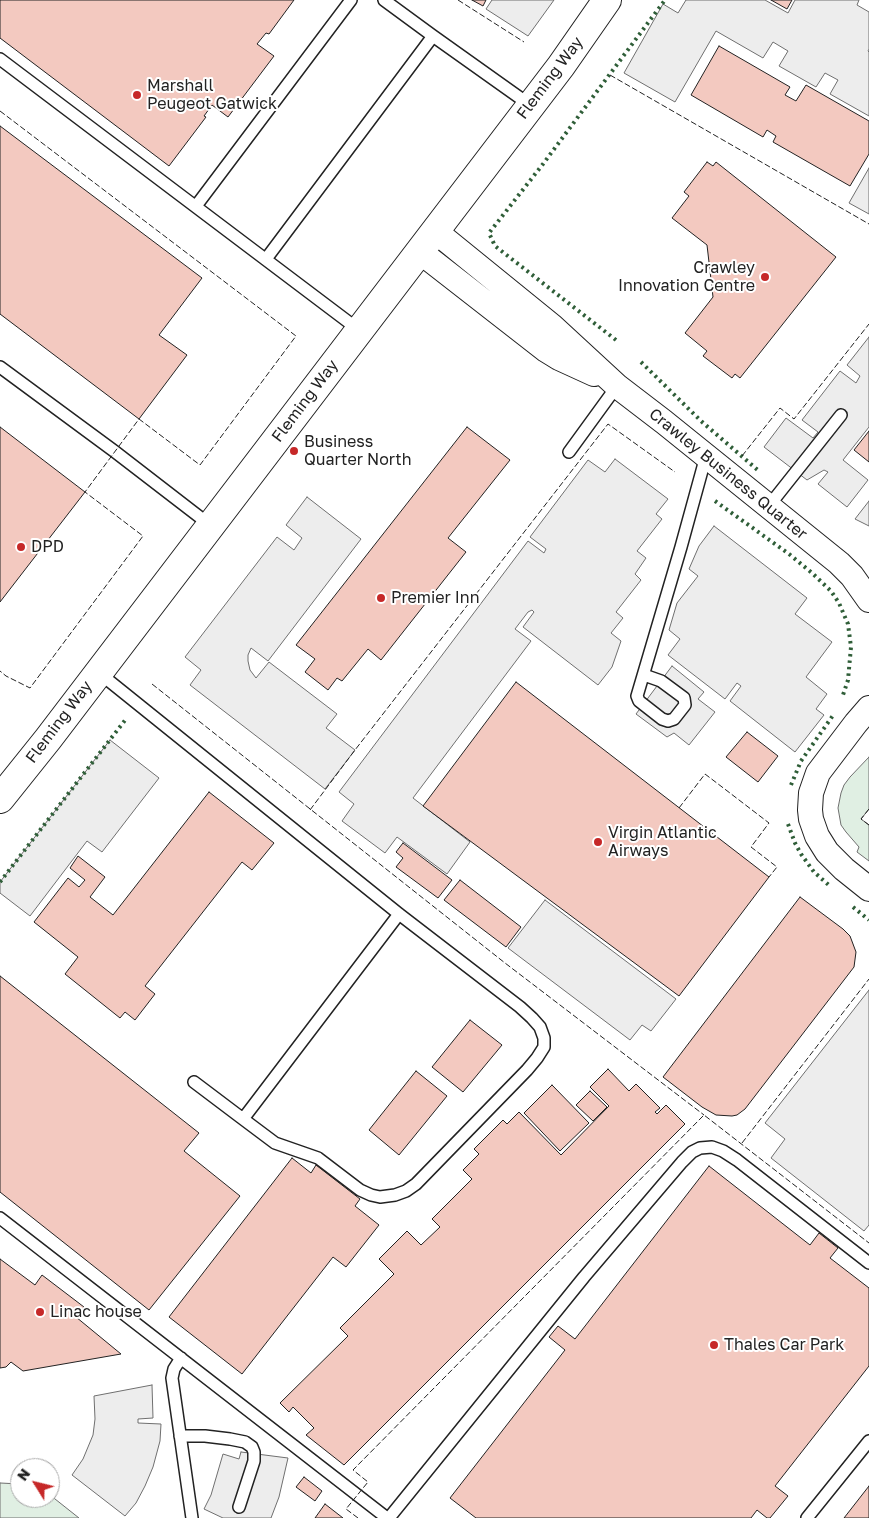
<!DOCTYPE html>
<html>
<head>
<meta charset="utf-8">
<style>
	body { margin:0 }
	#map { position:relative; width:869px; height:1518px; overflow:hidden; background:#fff; font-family:"Golos Text",sans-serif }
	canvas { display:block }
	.north { position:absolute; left:10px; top:1458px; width:50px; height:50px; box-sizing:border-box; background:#fff; border:1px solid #a7a7a7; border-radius:50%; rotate:306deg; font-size:14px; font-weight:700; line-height:20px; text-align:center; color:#222 }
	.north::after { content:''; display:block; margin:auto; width:18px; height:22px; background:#c62828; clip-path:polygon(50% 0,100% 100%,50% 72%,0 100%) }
</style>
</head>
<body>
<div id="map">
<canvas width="869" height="1518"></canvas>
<div class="north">N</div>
</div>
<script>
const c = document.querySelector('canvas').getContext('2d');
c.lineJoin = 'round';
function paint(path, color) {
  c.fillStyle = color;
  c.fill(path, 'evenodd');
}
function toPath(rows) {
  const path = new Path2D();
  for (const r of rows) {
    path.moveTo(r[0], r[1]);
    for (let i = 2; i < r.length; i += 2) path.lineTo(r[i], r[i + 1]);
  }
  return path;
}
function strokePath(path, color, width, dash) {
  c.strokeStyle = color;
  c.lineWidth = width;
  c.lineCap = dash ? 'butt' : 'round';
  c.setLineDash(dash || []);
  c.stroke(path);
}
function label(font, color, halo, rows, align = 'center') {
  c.font = font + ' "Golos Text",sans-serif';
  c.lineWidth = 4;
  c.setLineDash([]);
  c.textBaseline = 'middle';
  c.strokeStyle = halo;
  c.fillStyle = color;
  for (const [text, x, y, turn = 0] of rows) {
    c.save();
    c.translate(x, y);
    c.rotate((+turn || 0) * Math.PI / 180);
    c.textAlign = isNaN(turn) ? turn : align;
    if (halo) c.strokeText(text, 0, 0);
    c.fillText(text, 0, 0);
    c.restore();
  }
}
const green = toPath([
	[869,757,869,809,861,819,869,825,869,861,857,852,859,847,846,832,841,825,838,808,841,793,844,785,850,777,869,757],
	[0,1483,20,1484,20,1498,50,1498,50,1495,79,1518,0,1518,0,1483]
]);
paint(green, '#e0efe3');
strokePath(green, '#6f6f6f', 1);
const parking = toPath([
	[492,0,554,0,528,36,486,9,492,0],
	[686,0,765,0,788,13,795,0,859,0,857,5,869,12,869,49,868,51,869,52,869,116,830,94,838,80,825,73,816,87,779,66,788,51,773,42,763,58,716,31,675,102,624,73,663,4,678,13,686,0],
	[869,168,869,214,849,203,869,168],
	[869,337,869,427,843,460,868,480,847,507,818,484,828,472,824,470,807,480,764,447,786,418,813,438,818,432,802,420,840,371,856,383,860,376,847,365,869,337],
	[615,459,668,499,656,514,662,519,637,551,646,558,635,574,641,580,616,612,623,618,611,633,621,641,612,667,598,685,523,627,534,612,532,610,528,612,515,629,531,641,413,798,470,842,447,874,397,837,385,853,342,821,354,804,339,792,528,541,544,553,546,549,530,537,588,460,605,472,615,459],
	[307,497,361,539,268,661,251,648,248,655,248,661,250,670,256,678,269,662,337,714,326,728,355,750,325,789,190,685,201,670,185,657,277,537,294,550,302,538,286,525,307,497],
	[869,501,869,526,855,519,869,501],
	[714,526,807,598,795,614,832,642,806,677,827,694,816,709,824,715,795,752,730,701,741,686,737,683,725,699,668,655,680,639,669,630,677,603,698,576,689,569,699,546,714,526],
	[672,666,704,692,698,699,715,712,689,745,674,733,667,737,636,714,672,666],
	[110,740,159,778,102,852,87,841,30,916,0,893,0,882,110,740],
	[545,900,676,999,651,1031,642,1025,630,1040,508,948,545,900],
	[869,990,869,1225,864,1231,771,1158,785,1139,765,1123,869,990],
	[152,1385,153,1418,138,1419,138,1423,161,1424,160,1441,153,1467,145,1486,136,1503,125,1516,72,1475,83,1459,93,1435,95,1419,94,1396,152,1385],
	[241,1452,288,1458,279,1497,271,1518,223,1518,204,1509,211,1495,223,1454,239,1459,241,1452]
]);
paint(parking, '#ededed');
strokePath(parking, '#6f6f6f', 1);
const building = toPath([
	[0,0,294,0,269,34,266,33,257,44,274,56,228,117,212,105,204,116,206,117,169,166,0,38,0,0],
	[472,0,486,0,483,6,472,0],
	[771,0,792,0,787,9,771,0],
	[719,46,790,87,785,95,796,101,806,85,869,121,869,154,850,186,773,142,776,136,767,130,763,137,691,95,719,46],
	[0,126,202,278,159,335,187,355,139,419,0,314,0,126],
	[707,162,713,166,716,162,836,257,740,378,735,374,732,378,703,356,707,351,685,333,713,297,707,245,672,218,689,196,684,192,707,162],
	[0,427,85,492,0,602,0,427],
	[467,427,510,460,448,538,466,552,381,660,368,649,342,681,337,678,328,690,305,672,315,659,296,645,467,427],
	[869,431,869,462,854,450,869,431],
	[516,682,769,877,679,996,423,806,516,682],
	[747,732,778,756,758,782,726,757,747,732],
	[209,792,274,843,252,870,242,862,145,986,155,994,135,1020,125,1012,120,1018,65,974,78,957,34,922,68,878,79,887,85,880,70,868,78,856,105,877,90,897,113,915,209,792],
	[403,843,452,880,438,898,396,867,403,858,396,852,403,843],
	[460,880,521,927,506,947,444,900,460,880],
	[800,897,843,929,850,936,856,952,854,967,745,1109,737,1115,732,1116,716,1115,702,1107,663,1077,800,897],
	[0,976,199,1133,184,1151,240,1196,149,1310,0,1192,0,976],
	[470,1020,502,1045,463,1092,432,1067,470,1020],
	[608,1069,629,1091,636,1084,660,1108,655,1112,657,1114,666,1105,685,1124,344,1465,306,1435,314,1428,293,1407,289,1412,280,1403,348,1336,340,1328,394,1274,379,1259,407,1231,421,1245,440,1227,432,1219,472,1179,463,1170,479,1154,474,1149,503,1120,507,1124,519,1112,561,1155,609,1106,590,1087,608,1069],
	[416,1071,447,1096,399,1155,369,1130,416,1071],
	[552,1085,589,1123,560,1151,524,1113,552,1085],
	[590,1091,607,1107,593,1121,576,1105,590,1091],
	[292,1158,311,1173,316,1165,360,1199,355,1206,379,1225,346,1267,333,1257,242,1374,169,1317,292,1158],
	[709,1166,810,1245,819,1233,838,1248,830,1258,869,1288,869,1366,775,1486,788,1496,770,1518,767,1518,757,1510,751,1518,476,1518,450,1498,565,1350,549,1337,558,1326,575,1339,709,1166],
	[0,1259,35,1285,42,1275,84,1307,76,1317,121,1354,23,1371,11,1362,6,1367,0,1368,0,1259],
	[304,1477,322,1491,315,1501,296,1487,304,1477],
	[869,1486,869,1518,844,1518,869,1486],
	[325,1504,343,1518,315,1518,325,1504]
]);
paint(building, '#f3c9c0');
strokePath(building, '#222', 1);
const service = toPath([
	[384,0,433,36,530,105],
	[0,59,359,330],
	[196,206,351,0],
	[266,259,433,36],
	[0,367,114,451,210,525],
	[569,452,617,386],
	[768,507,841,415],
	[98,672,399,914,520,1007,532,1018,540,1027,544,1038,544,1047,537,1058,527,1070,416,1184,406,1191,395,1195,380,1197,371,1195,360,1190,318,1158,275,1143,243,1119,399,914],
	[644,675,661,681,684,698,685,705,674,719,668,721,662,719,639,701,637,696,681,547,706,456],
	[194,1082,243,1119],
	[0,1218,387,1518],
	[181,1358,174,1369,172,1378,192,1518],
	[180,1436,205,1436,230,1439,245,1442,252,1447,254,1452,254,1461,239,1507],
	[389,1518,584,1277,682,1162,692,1152,700,1148,712,1147,723,1151,737,1160,869,1263],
	[807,1518,869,1441]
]);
const minor = toPath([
	[435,231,552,326,617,386,664,422,839,563,852,576,869,600],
	[419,251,546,350,559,358,594,374],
	[869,708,856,723,818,773,811,793,810,810,811,819,817,836,827,852,844,869,869,889]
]);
const tertiary = toPath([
	[0,799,48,739,561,66,607,0]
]);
strokePath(service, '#222', 14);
strokePath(minor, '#222', 26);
strokePath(tertiary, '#222', 30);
strokePath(service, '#fff', 11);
strokePath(minor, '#fff', 24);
strokePath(tertiary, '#fff', 28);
strokePath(toPath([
	[616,340,495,246,489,233,543,164,665,0],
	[641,362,701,421,760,472],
	[715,501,789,554,812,573,831,591,839,603,848,624,851,647,848,680,842,698],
	[791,785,801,761,834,714],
	[788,824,795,843,801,854,814,872,831,887],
	[0,882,126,719],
	[853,907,869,920]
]), '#2f5e38', 4, [2.5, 4]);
strokePath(toPath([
	[458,0,524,42],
	[610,75,869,224],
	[0,111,296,336,200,465,139,419,85,492,143,536,30,688,6,676,0,671],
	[742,456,780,408,794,419,869,324],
	[152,684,505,963,704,1115],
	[679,808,705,774,726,790,769,823,751,847,777,867,769,877],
	[869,809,861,819,869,825],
	[310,810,355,750,608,424,675,472],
	[742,1143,869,979],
	[358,1518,346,1509,368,1482,353,1470,704,1115,869,1243]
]), '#222', 1, [6, 2.5]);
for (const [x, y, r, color] of [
	[137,95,5,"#c62828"],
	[765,277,5,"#c62828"],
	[294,451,5,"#c62828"],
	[21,547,5,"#c62828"],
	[381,598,5,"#c62828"],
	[598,842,5,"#c62828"],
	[40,1312,5,"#c62828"],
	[714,1345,5,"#c62828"]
]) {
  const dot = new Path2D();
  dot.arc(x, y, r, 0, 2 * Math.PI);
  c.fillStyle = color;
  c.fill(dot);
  strokePath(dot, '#fff', 2);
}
label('16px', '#222', '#fff', [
	["Fleming Way",550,78,-53],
	["Fleming Way",305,401,-53],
	["Crawley Business Quarter",728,474,39],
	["Fleming Way",59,722,-53]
]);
label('16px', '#222', '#fff', [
	["Marshall",147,86],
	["Peugeot Gatwick",147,104],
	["Crawley",755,268,"right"],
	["Innovation Centre",755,286,"right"],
	["Business",304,442],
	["Quarter North",304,460],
	["DPD",31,547],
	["Premier Inn",391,598],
	["Virgin Atlantic",608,833],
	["Airways",608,851],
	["Linac house",50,1312],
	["Thales Car Park",724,1345]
], 'left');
</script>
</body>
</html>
